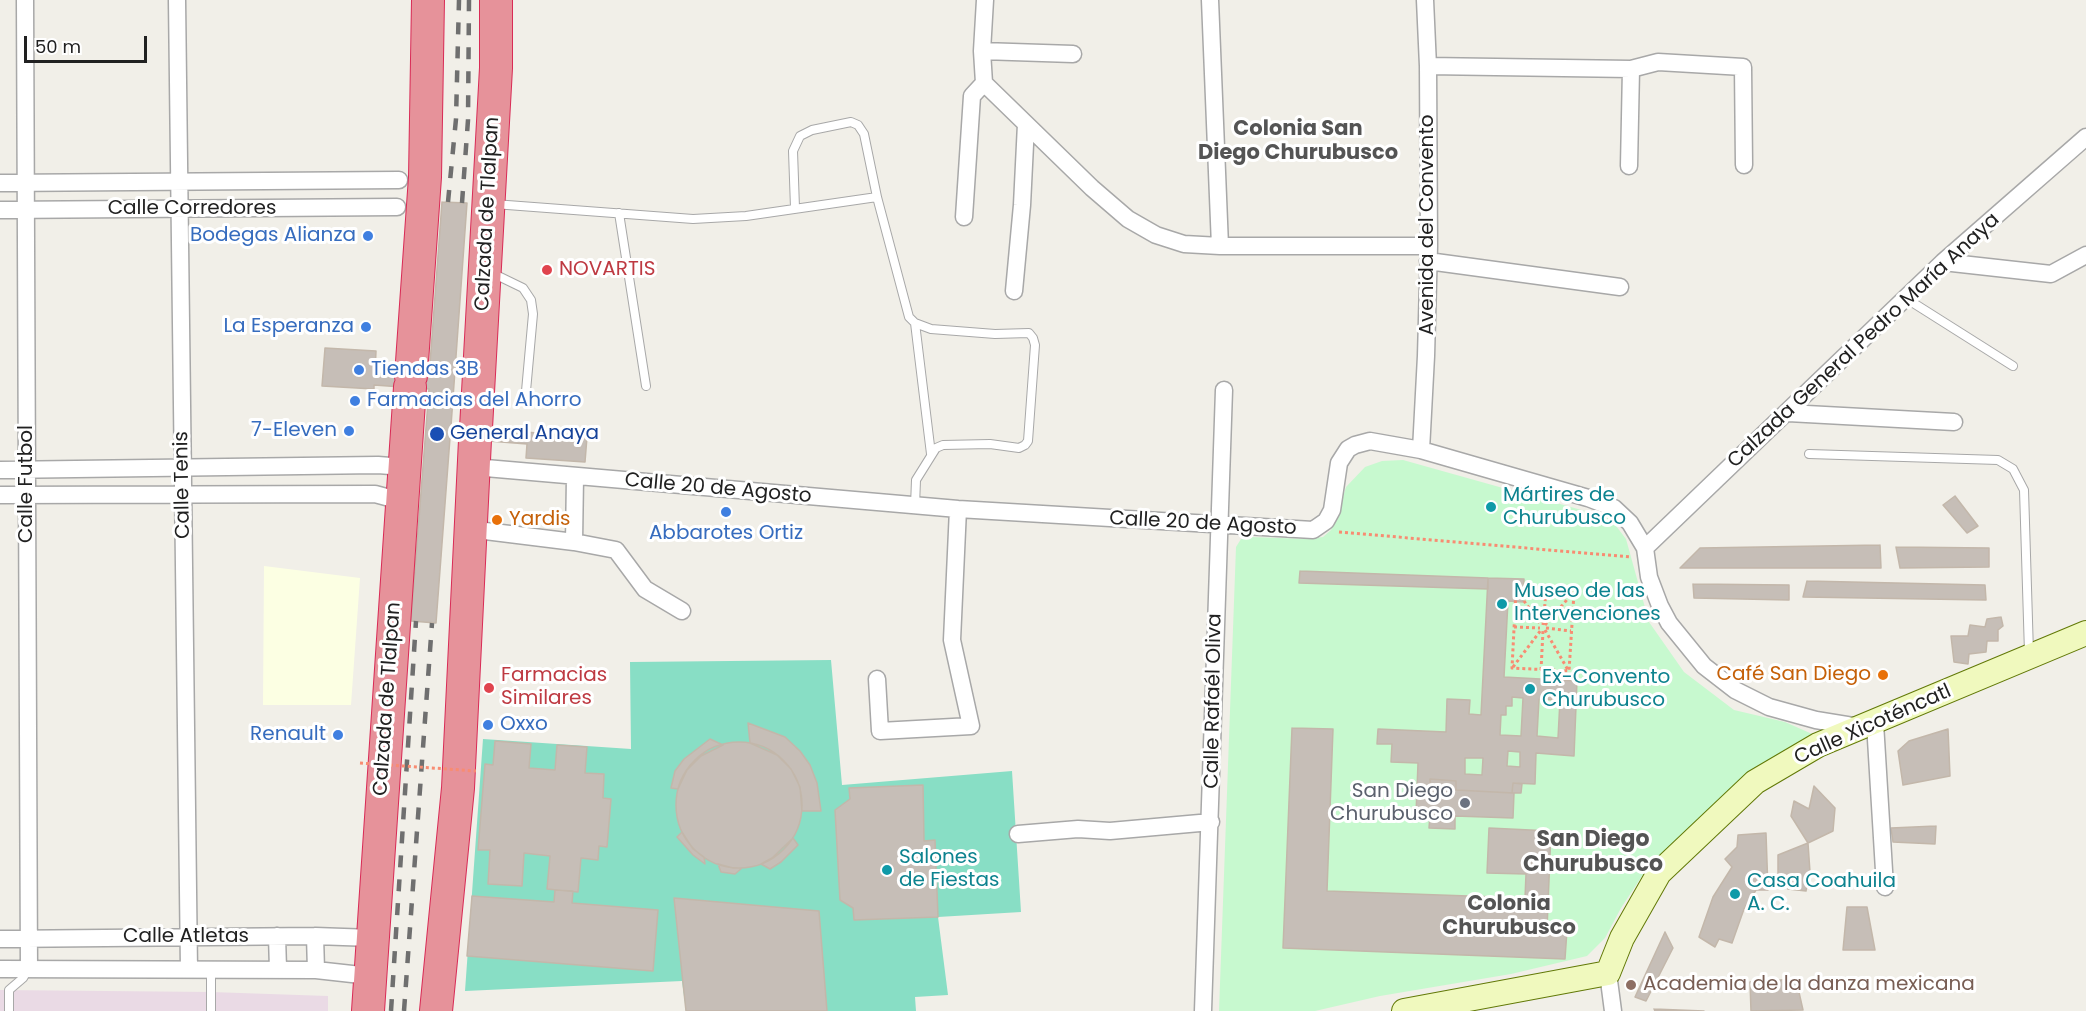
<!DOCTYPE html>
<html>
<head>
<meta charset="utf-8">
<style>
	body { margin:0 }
	#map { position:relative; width:2086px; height:1011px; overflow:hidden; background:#f1efe8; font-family:Poppins,sans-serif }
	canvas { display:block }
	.scale { position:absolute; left:24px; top:36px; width:123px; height:27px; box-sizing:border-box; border:3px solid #212121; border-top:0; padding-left:8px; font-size:18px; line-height:21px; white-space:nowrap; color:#212121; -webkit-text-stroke:4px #fff; paint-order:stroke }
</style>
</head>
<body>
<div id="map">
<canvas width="2086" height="1011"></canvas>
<div class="scale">50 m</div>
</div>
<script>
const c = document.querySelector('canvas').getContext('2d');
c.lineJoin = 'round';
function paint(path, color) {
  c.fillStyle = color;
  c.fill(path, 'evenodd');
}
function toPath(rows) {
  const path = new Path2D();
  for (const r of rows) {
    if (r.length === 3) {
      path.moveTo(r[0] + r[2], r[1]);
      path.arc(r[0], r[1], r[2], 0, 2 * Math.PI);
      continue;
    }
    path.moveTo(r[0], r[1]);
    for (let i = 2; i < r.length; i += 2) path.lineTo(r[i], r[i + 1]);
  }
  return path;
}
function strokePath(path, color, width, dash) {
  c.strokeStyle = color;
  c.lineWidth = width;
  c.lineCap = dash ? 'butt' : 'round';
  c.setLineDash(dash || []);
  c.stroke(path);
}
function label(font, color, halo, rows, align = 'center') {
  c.font = font + ' Poppins,sans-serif';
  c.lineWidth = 6;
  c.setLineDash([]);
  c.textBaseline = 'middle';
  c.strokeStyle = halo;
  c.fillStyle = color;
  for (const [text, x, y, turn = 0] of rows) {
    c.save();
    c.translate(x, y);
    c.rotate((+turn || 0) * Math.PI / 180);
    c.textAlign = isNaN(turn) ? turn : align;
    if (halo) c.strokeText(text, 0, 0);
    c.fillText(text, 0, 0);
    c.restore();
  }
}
paint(toPath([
	[0,990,211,992,328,996,328,1011,0,1011]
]), '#eadae5');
paint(toPath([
	[264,566,360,578,351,705,263,705]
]), '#fcffe3');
paint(toPath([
	[1403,460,1610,518,1626,539,1649,622,1684,672,1734,710,1785,722,1819,737,1749,772,1682,834,1648,867,1621,908,1605,938,1587,956,1511,974,1380,996,1315,1011,1219,1011,1236,547,1241,539,1250,537,1307,539,1323,537,1331,530,1336,520,1346,487,1365,467,1382,461]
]), '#c7f9cf');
paint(toPath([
	[831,660,842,785,1012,771,1021,912,938,917,948,995,915,997,916,1011,686,1011,682,981,465,991,483,739,631,749,630,662]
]), '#88dec5');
const building = toPath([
	[442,202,467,203,451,426,587,437,585,462,526,458,527,444,450,438,436,623,411,621,429,389,374,385,374,389,322,386,325,348,376,351,375,373,429,377,442,202],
	[1955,496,1978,526,1967,533,1943,505,1955,496],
	[1880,545,1881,568,1680,568,1700,548,1880,545],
	[1896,547,1989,548,1989,567,1900,568,1896,547],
	[1300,571,1488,578,1488,589,1299,583,1300,571],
	[1488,578,1524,579,1523,602,1508,601,1504,677,1577,681,1574,756,1536,753,1535,784,1513,783,1512,793,1456,790,1456,781,1430,779,1430,789,1417,789,1418,763,1391,762,1392,744,1377,744,1378,729,1446,732,1447,699,1470,700,1469,714,1481,715,1488,578],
	[1512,697,1523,698,1521,736,1500,735,1501,715,1506,715,1506,706,1512,706,1512,697],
	[1539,699,1560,700,1558,738,1537,736,1539,699],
	[1508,751,1520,752,1520,767,1507,766,1508,751],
	[1465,758,1483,758,1482,775,1465,774,1465,758],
	[1807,581,1985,585,1986,600,1803,597,1807,581],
	[1693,584,1789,585,1789,600,1694,598,1693,584],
	[2001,617,2003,626,1998,630,1998,641,1987,641,1986,652,1969,654,1968,664,1954,662,1951,636,1968,636,1970,625,1985,627,1987,619,2001,617],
	[748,723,785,737,800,751,810,765,817,783,821,811,802,811,800,787,791,769,777,755,750,743,748,723],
	[1292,728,1333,729,1327,891,1525,898,1526,874,1487,873,1489,828,1551,831,1547,929,1567,930,1565,959,1283,948,1292,728],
	[1948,729,1950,776,1903,785,1898,751,1909,741,1948,729],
	[710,739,723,745,701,756,687,770,678,789,671,788,675,771,684,759,710,739],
	[495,741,531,744,529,768,555,770,557,745,587,747,585,773,604,774,603,798,611,799,607,847,599,846,598,860,581,858,578,892,547,889,550,856,524,853,522,886,488,884,490,850,478,850,485,764,493,765,495,741],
	[739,805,63],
	[1430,779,1456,781,1456,790,1514,793,1513,818,1455,816,1455,829,1429,828,1430,815,1416,814,1417,789,1430,789,1430,779],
	[1513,783,1522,784,1521,793,1512,793,1513,783],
	[923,785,924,841,935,840,938,917,854,920,853,908,840,900,835,810,850,799,849,788,923,785],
	[1814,786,1835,808,1833,831,1808,843,1791,816,1794,801,1809,809,1814,786],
	[1936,826,1935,844,1893,842,1891,828,1936,826],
	[682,832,693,849,704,857,705,864,693,855,677,837,682,832],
	[1766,833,1768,890,1756,890,1744,909,1732,943,1719,939,1715,947,1699,937,1713,897,1732,867,1725,859,1737,847,1738,835,1766,833],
	[793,838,798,845,781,862,770,869,761,864,772,858,793,838],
	[1808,843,1810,872,1806,891,1788,889,1786,878,1778,875,1778,855,1808,843],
	[718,864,733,868,742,868,735,874,721,872,718,864],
	[555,890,573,891,572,903,658,910,653,971,467,956,472,896,554,902,555,890],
	[674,898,819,911,827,1011,686,1011,674,898],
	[1847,907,1867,907,1875,950,1843,950,1847,907],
	[1665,932,1673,948,1646,1001,1635,997,1665,932],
	[1796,979,1803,1010,1751,1011,1750,982,1796,979],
	[1654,1009,1704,1011,1655,1011,1654,1009]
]);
paint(building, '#c6beb7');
strokePath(building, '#c3b7aa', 1.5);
const lane = toPath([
	[494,204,693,219,746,216,877,197],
	[795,208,793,151,800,136,812,130,851,122,858,125,864,134,877,197,909,317,915,323,931,329,995,334,1029,333,1033,338,1035,345,1028,441,1025,445,1019,448,990,444,943,445,936,448,916,480,915,506],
	[619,213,646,386],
	[490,272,523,288,531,300,533,314,526,391],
	[1907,299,2013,366],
	[915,323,931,454],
	[1809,454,1998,460,2013,469,2024,490,2029,653],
	[9,1011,9,990,23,978,28,969],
	[211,1011,211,969]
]);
const street = toPath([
	[25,0,29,969],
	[177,0,189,969],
	[985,0,982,51,984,83,1092,188,1128,219,1156,235,1184,244,1220,246,1429,246],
	[1210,0,1220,246],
	[982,51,1073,54],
	[1428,66,1631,69,1658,62,1743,67,1744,165],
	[1629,166,1631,69],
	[0,183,399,180],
	[0,210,397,207],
	[964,217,972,96,984,83],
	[1428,261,1620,287],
	[1943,262,2051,274,2086,255],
	[1014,291,1022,205,1026,124],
	[1788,413,1954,422],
	[1421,450,1426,356,1429,246,1428,66,1425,0],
	[474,467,958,509,1313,530,1326,521,1332,510,1339,463,1348,449,1355,445,1370,441,1421,450,1588,498,1614,508,1630,523,1645,548,1649,577,1660,606,1669,623,1704,666,1735,690,1769,707,1816,720,1859,727],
	[0,470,378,465,403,467],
	[0,495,375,494,401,501],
	[469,529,574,542,616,550,645,589,682,611],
	[574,542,575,477],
	[1645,548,1943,262,2086,137],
	[877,679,880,731,971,726,952,640,958,509],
	[1875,723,1885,887],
	[1018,834,1078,829,1110,831,1211,822],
	[277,936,278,969],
	[315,936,316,970],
	[0,939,315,936,372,938],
	[0,969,316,970,370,976],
	[1608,973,1613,1011],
	[1203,1011,1224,390]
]);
const secondary = toPath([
	[1404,1011,1608,973,1622,938,1659,873,1755,782,1818,745,2086,633]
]);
const highway = toPath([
	[411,376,425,177,428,0],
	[476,428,496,68,496,0],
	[368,1011,410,387],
	[436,1011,458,788,475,440]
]);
strokePath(lane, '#a8a8a8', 10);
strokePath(street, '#a8a8a8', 19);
strokePath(secondary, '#627907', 26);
strokePath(highway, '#d92b56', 34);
strokePath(toPath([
	[1339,532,1631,557],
	[1516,590,1574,593,1569,671,1512,668,1516,590],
	[1517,591,1541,625],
	[1543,625,1546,592],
	[1545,625,1572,594],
	[1514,627,1540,628],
	[1546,628,1571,631],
	[1545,630,1568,670],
	[1513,667,1541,630],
	[1541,670,1543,631]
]), '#f88c72', 3, [3, 3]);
strokePath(lane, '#fff', 8);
strokePath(street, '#fff', 16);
strokePath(secondary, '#f0f9be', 24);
strokePath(highway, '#e6929a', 32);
strokePath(toPath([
	[448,202,456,119,459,0],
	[462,203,468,120,469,0],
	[391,1011,416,621],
	[404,1011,432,623]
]), '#6f6f6f', 4.5, [12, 12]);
strokePath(toPath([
	[360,763,476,771]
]), '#f88c72', 3, [3, 3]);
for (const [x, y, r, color] of [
	[368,236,6,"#3f7fe0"],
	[547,270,6,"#e0444e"],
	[366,327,6,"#3f7fe0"],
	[359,370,6,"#3f7fe0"],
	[355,401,6,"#3f7fe0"],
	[349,431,6,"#3f7fe0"],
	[437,434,8,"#1a4fb4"],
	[1491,507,6,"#0f9aa8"],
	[726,512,6,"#3f7fe0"],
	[497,520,6,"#e8710a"],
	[1502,604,6,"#0f9aa8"],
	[1883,675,6,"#e8710a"],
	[489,688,6,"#e0444e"],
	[1530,689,6,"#0f9aa8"],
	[488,725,6,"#3f7fe0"],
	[338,735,6,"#3f7fe0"],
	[1465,803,6,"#6b7280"],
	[887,870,6,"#0f9aa8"],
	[1735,894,6,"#0f9aa8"],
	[1631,985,6,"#8d6e63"]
]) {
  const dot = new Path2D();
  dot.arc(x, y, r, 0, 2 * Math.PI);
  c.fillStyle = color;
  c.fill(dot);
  strokePath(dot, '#fff', 2);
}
label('20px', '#212121', '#fff', [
	["Calle Corredores",192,209],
	["Calzada de Tlalpan",488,214,-87],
	["Avenida del Convento",1428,225,-90],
	["Calzada General Pedro María Anaya",1864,341,-43],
	["Calle Futbol",27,484,-90],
	["Calle Tenis",183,485,-91],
	["Calle 20 de Agosto",718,489,5],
	["Calle 20 de Agosto",1203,524,3],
	["Calzada de Tlalpan",388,699,-86],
	["Calle Rafaél Oliva",1214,701,-89],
	["Calle Xicoténcatl",1873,725,-24],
	["Calle Atletas",186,937]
]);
label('20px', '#366cbe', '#fff', [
	["Bodegas Alianza",356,236],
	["La Esperanza",354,327],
	["Tiendas 3B",371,370,"left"],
	["Farmacias del Ahorro",367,401,"left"],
	["7-Eleven",337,431],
	["Abbarotes Ortiz",726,534,"center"],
	["Oxxo",500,725,"left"],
	["Renault",326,735]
], 'right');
label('20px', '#be3a42', '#fff', [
	["NOVARTIS",559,270],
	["Farmacias",501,676],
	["Similares",501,699]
], 'left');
label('20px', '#164399', '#fff', [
	["General Anaya",450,434]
], 'left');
label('20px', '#0d838f', '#fff', [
	["Mártires de",1503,496],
	["Churubusco",1503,519],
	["Museo de las",1514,592],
	["Intervenciones",1514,615],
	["Ex-Convento",1542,678],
	["Churubusco",1542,701],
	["Salones",899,858],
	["de Fiestas",899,881],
	["Casa Coahuila",1747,882],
	["A. C.",1747,905]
], 'left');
label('20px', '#c56008', '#fff', [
	["Yardis",509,520],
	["Café San Diego",1871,675,"right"]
], 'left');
label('20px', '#5b616d', '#fff', [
	["San Diego",1453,792],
	["Churubusco",1453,815]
], 'right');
label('20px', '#785e54', '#fff', [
	["Academia de la danza mexicana",1643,985]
], 'left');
label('bold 21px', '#545454', '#fff', [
	["Colonia San",1298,130],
	["Diego Churubusco",1298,154],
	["Colonia",1509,905],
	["Churubusco",1509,929]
]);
label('bold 22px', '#545454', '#fff', [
	["San Diego",1593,840],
	["Churubusco",1593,865]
]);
</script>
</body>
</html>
